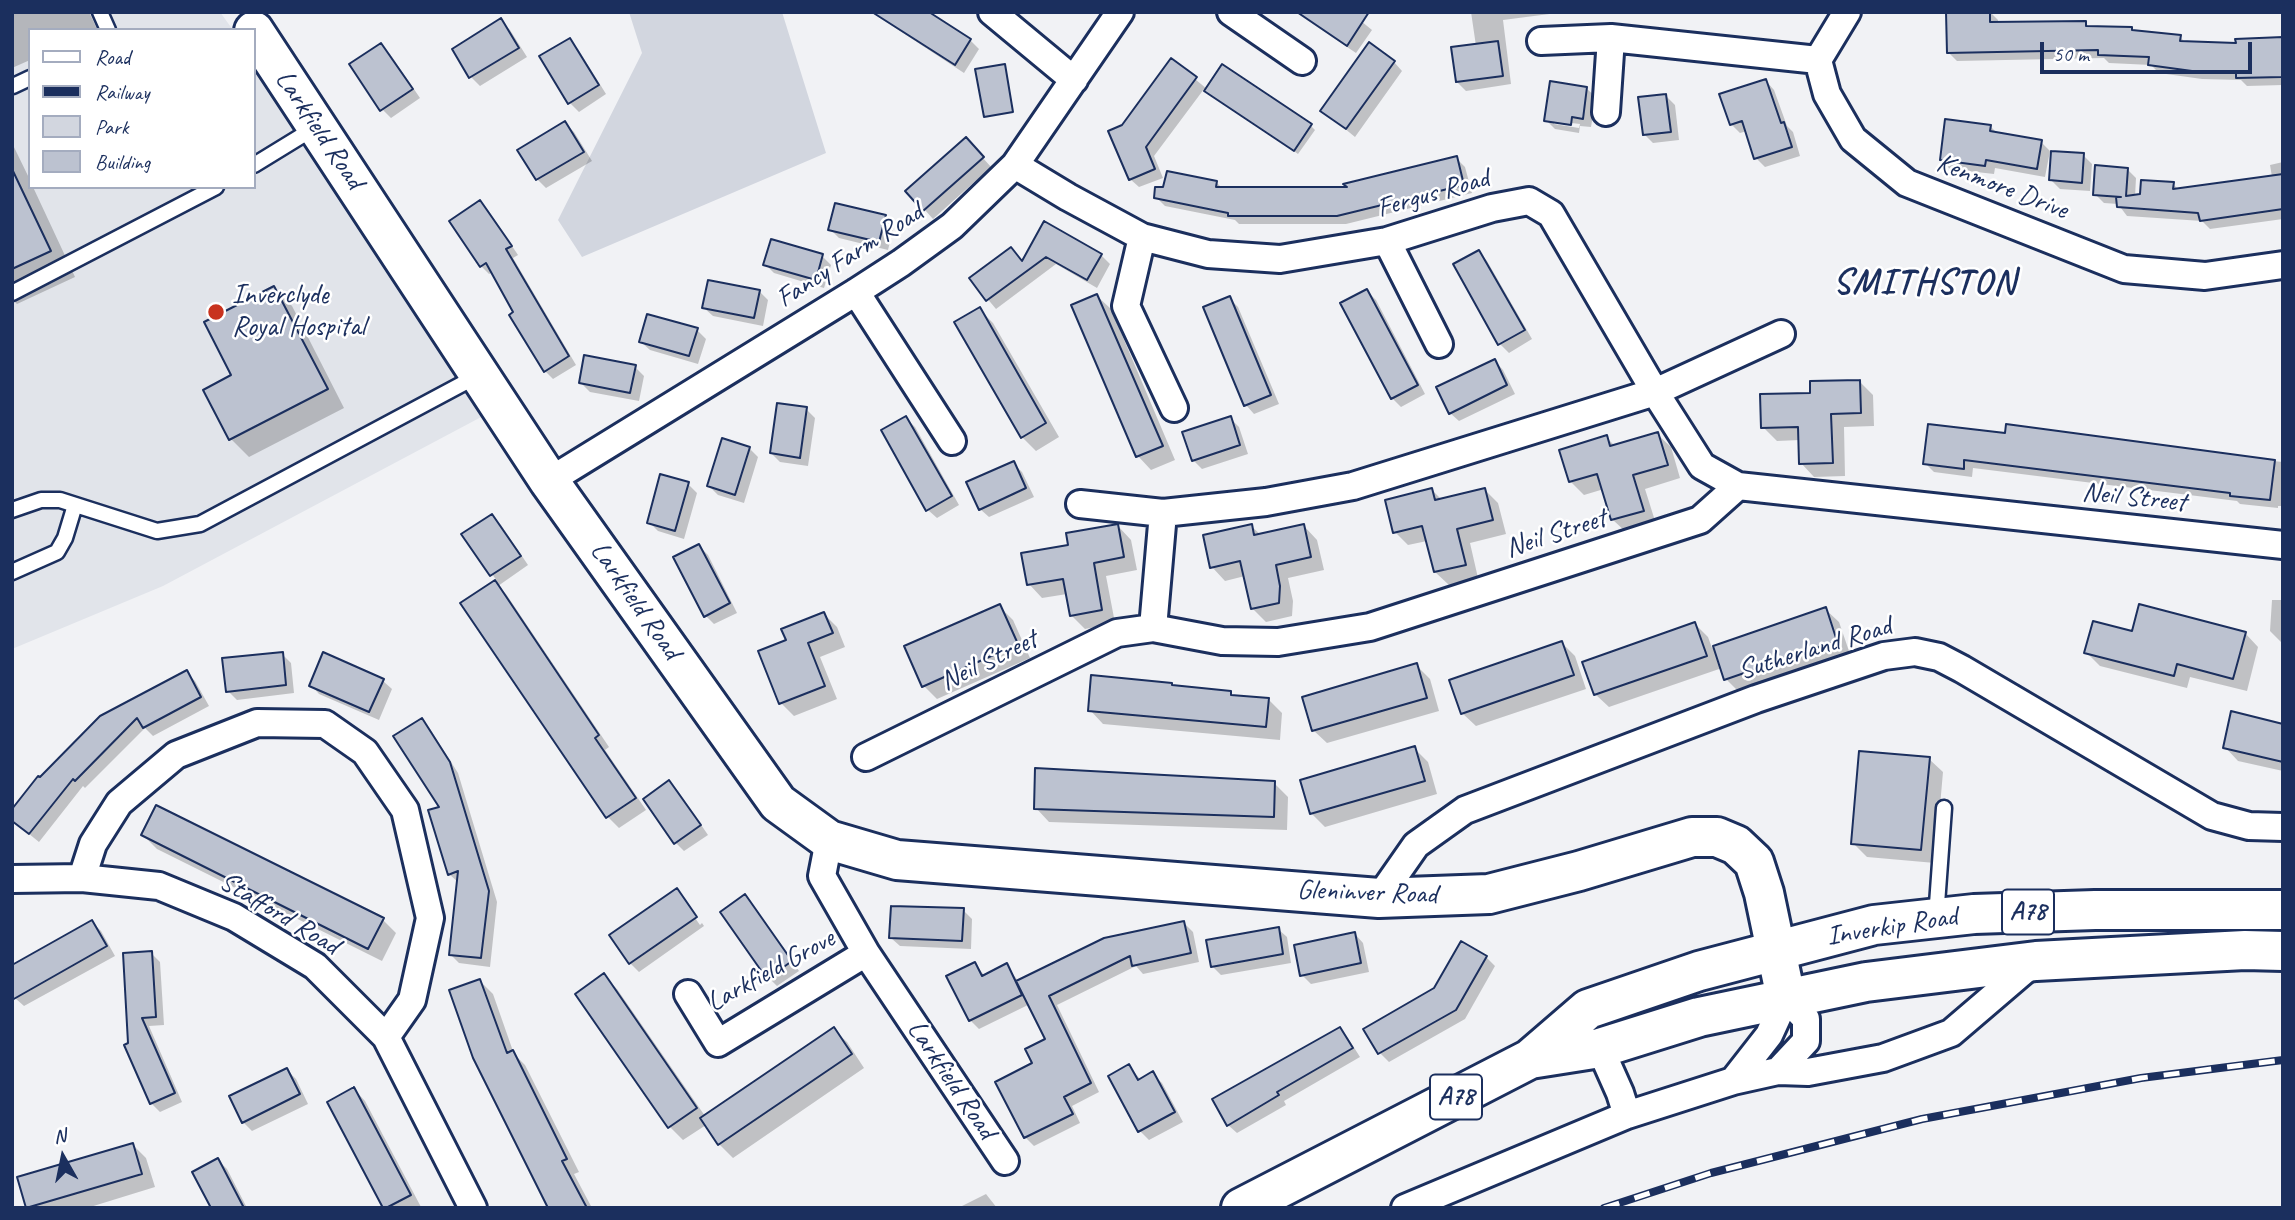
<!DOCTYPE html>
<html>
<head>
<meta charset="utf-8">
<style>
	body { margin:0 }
	#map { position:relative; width:2295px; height:1220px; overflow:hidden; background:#f1f2f5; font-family:Caveat,sans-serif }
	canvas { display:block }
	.frame { position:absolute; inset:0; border:14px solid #1b2f5e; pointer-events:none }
	.legend { position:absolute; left:28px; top:28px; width:228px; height:161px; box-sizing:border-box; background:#fff; border:2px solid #a4acbf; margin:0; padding:9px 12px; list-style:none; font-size:21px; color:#1b2f5e }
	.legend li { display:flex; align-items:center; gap:14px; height:35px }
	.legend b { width:35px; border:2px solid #a4acbf }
	.north { position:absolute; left:28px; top:1122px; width:70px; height:70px; -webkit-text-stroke:5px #fff; paint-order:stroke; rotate:351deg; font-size:19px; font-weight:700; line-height:28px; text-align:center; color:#1b2f5e }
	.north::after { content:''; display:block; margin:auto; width:24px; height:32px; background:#1b2f5e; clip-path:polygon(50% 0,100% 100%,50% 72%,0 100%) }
	.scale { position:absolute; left:2040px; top:42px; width:212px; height:32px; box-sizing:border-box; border:4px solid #1b2f5e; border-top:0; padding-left:9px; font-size:21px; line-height:24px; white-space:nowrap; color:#1b2f5e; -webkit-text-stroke:5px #fff; paint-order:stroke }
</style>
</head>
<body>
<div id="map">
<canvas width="2295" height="1220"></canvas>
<div class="frame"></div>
<ul class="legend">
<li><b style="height:9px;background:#fff"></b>Road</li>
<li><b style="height:9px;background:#1b2f5e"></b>Railway</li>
<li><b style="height:19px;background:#d2d6df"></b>Park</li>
<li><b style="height:19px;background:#bcc2d0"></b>Building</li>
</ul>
<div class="north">N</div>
<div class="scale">50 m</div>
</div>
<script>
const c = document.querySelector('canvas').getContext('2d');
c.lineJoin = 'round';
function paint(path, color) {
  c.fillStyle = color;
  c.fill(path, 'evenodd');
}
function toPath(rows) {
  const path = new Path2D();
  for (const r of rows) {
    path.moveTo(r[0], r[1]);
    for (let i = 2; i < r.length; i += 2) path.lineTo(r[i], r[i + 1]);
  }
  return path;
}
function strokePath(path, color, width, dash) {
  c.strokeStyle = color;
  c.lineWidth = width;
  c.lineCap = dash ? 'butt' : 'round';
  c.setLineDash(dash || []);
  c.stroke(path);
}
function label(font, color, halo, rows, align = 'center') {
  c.font = font + ' Caveat,sans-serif';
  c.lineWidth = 5;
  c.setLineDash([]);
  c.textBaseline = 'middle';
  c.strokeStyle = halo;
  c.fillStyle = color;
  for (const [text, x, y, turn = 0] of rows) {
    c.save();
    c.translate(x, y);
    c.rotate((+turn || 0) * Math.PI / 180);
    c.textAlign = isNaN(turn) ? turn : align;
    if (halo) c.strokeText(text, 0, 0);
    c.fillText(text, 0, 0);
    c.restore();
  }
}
paint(toPath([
	[12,12,220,12,233,30,30,30,30,187,254,187,254,58,485,415,163,586,12,649]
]), '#e1e4ea');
paint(toPath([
	[629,12,782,12,826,153,582,257,558,220,642,53]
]), '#d2d6df');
paint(toPath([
	[12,12,89,12,97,29,30,30,30,60,12,68],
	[871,12,925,12,970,40,979,49,964,73],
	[1295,12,1350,12,1372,30,1356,53],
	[1471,12,1565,12,1503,20,1511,84,1466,91,1457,82,1476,46],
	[1947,12,1990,12,1998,20,1998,23,2085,23,2090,27,2131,29,2135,32,2180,37,2186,43,2237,45,2283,39,2283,85,2247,86,2241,80,2202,79,2159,73,2151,65,2109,63,2104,58,1957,61,1948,52],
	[501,21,510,30,527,57,480,86,471,77],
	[569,40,578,49,606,94,579,112,570,103],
	[381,45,390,54,420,98,391,118,382,109],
	[1172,60,1207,89,1311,126,1315,130,1298,154,1204,89,1154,156,1163,178,1139,187,1130,179,1123,126],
	[1394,62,1402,71,1355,137,1322,110],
	[1766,81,1774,90,1787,126,1793,132,1800,156,1765,167,1756,158,1747,131,1740,133,1731,124],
	[1587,89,1596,97,1591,127,1580,126,1579,133,1555,129,1546,120],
	[1554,121,1580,124,1579,128,1554,124],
	[1666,96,1675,105,1679,140,1653,143,1644,134],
	[565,123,574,132,592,161,546,188,537,179],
	[1990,126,1998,134,2041,142,2050,151,2045,177,1995,168,1994,174,1950,169,1941,160],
	[12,143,30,180,30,187,33,187,75,277,17,304,12,299],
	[974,148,991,167,933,219,908,191],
	[2083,155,2092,164,2090,191,2060,189,2051,180],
	[1456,158,1465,167,1472,193,1346,224,1239,224,1235,220,1165,206,1156,197,1216,182,1223,189,1350,189],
	[2283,162,2283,219,2210,229,2202,221,2127,216,2118,204,2104,203,2095,194,2127,169,2136,178,2135,197,2173,184,2179,190,2272,177,2270,165],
	[480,202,488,210,518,255,513,258,576,365,553,379,545,371,493,272,489,274,481,266],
	[885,217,894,226,888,250,839,238,830,229],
	[1045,223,1101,255,1110,264,1097,288,1056,264,996,309,971,279,1023,263],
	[1479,252,1487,261,1532,339,1509,353,1500,344],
	[822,256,831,265,824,288,774,273,765,264],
	[274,288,292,306,344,408,249,457,231,439],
	[759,291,768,300,763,326,713,316,704,308],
	[1367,291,1376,300,1425,394,1401,407,1392,398,1343,304],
	[1097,296,1111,309,1175,460,1151,470,1138,456,1073,306],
	[1229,298,1238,307,1279,404,1254,414,1246,405,1205,308],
	[980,310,993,323,1059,437,1036,451,1022,437],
	[697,330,706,339,698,364,650,350,641,342],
	[1495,361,1503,370,1515,394,1459,421,1450,413],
	[635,367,644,376,639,401,590,392,581,383],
	[1859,381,1873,395,1874,426,1844,427,1845,476,1814,477,1801,463,1800,440,1777,441,1763,427,1812,394],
	[806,409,815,418,808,466,780,462,771,453],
	[906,418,915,427,959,505,937,518,928,510],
	[1230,418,1239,427,1248,454,1202,469,1193,460],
	[1930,426,2283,462,2283,506,2278,506,2278,508,2240,504,2237,501,1973,468,1972,477,1934,472,1925,463],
	[1657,434,1671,447,1680,478,1645,489,1656,524,1627,533,1613,520,1604,489,1584,495,1570,481,1606,437,1615,446],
	[749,448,758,457,744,503,718,495,709,486],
	[1013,463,1022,472,1034,497,989,517,980,509],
	[688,484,697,493,684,539,658,531,649,522],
	[1484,489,1498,503,1506,534,1470,543,1478,578,1449,585,1435,572,1427,541,1408,545,1395,532,1432,490,1442,500],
	[492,516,501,525,528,565,498,586,506,594,609,747,605,750,646,810,619,828,608,817,462,604,497,581,464,535],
	[1118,526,1131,540,1137,570,1106,576,1115,623,1085,629,1071,615,1067,594,1042,598,1029,584,1070,546],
	[1251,526,1261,535,1304,526,1317,540,1324,570,1288,578,1293,601,1292,616,1266,622,1252,608,1245,576,1225,581,1212,567],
	[699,546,708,555,737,613,714,624,705,615],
	[2272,600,2283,600,2283,644,2270,631],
	[999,606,1013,620,1030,658,937,699,924,686],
	[1825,609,1839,622,1850,654,1739,692,1726,679,1722,668,1609,707,1595,694,1695,624,1708,637,1712,648],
	[824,614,837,627,845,647,820,657,837,699,794,716,781,703,788,641],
	[2245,633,2258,647,2247,691,2190,677,2187,688,2100,666,2086,652],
	[1562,643,1575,656,1586,689,1476,726,1462,713],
	[282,654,291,663,294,693,237,700,228,691],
	[1416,665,1430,679,1439,711,1327,743,1313,730],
	[186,672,195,681,209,706,153,736,145,728,85,788,83,786,39,842,18,825],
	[383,681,392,689,379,720,319,694,311,685],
	[1230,693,1235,697,1269,700,1282,713,1280,740,1103,724,1090,710],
	[421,720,430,729,458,773,497,902,490,967,459,963,450,954,459,883,449,874,441,808],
	[2283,727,2283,771,2238,761,2225,747],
	[1414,748,1428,762,1437,794,1325,827,1311,813],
	[1929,759,1943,772,1935,863,1867,857,1853,843],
	[669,783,678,791,708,835,684,851,675,842],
	[1274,783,1288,797,1287,830,1049,822,1036,808],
	[143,835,383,920,396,933,382,961,157,849],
	[677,891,684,898,681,898,700,925,702,923,704,926,639,972,630,963],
	[744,896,753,905,799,971,777,986,768,977],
	[963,910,972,919,971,949,900,946,891,938],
	[92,922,101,931,115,956,24,1006,15,998],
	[1184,923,1193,932,1199,962,1143,974,1136,966,1057,1005,1099,1092,1072,1106,1080,1123,1034,1146,1025,1137,1034,1064,1048,1040,1030,1004,979,1029,970,1020,975,964,985,976,1006,965,1019,982],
	[1278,929,1287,937,1291,963,1221,975,1212,966],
	[1355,934,1363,943,1369,972,1311,984,1302,975],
	[151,953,160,962,164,1025,149,1026,182,1102,160,1112,151,1103,130,1044],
	[1486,957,1495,966,1465,1019,1389,1062,1380,1053,1366,1029],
	[604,976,617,989,705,1116,833,1029,847,1042,864,1068,733,1158,719,1144,706,1125,683,1140,670,1127],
	[480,981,493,994,514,1054,525,1065,579,1172,574,1174,592,1208,548,1208],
	[1340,1029,1348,1038,1360,1057,1284,1101,1286,1105,1237,1133,1228,1125],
	[1129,1066,1141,1080,1153,1074,1162,1083,1183,1122,1149,1140,1140,1131,1110,1076],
	[287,1070,296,1079,308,1104,252,1131,243,1122],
	[354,1089,365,1101,421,1207,385,1208],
	[133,1145,146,1158,155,1187,87,1208,29,1208,19,1179],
	[218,1160,227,1169,247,1208,213,1208],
	[986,1194,997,1208,958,1208]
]), '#0003');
const building = toPath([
	[872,12,929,12,971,39,955,65,872,12],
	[1297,12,1369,12,1347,46,1297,12],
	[1946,12,1990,12,1990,22,2086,21,2086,26,2132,27,2132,30,2181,35,2180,41,2236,43,2235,39,2283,37,2283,77,2236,78,2236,72,2192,71,2148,65,2149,57,2098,55,2098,50,1947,53,1946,12],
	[501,18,519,48,469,78,452,49,501,18],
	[570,38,599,85,568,104,539,56,570,38],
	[1498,41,1503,76,1456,82,1451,47,1498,41],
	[1369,42,1395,61,1346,129,1320,111,1369,42],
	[381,43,413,89,380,111,349,64,381,43],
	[1171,58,1197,77,1146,147,1155,169,1129,180,1108,131,1122,125,1171,58],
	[1005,64,1013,112,984,117,975,69,1005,64],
	[1222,64,1312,124,1294,151,1204,91,1222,64],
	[1766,79,1781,123,1784,122,1792,147,1754,159,1742,121,1730,125,1719,94,1766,79],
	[1550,81,1587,87,1583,119,1572,117,1571,125,1544,121,1550,81],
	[1666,94,1671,132,1643,135,1638,97,1666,94],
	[1945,119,1991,125,1990,131,2042,140,2037,169,1986,160,1985,166,1940,160,1945,119],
	[565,121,584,152,536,180,517,150,565,121],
	[966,137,984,157,923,211,905,191,966,137],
	[2051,151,2084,153,2082,183,2049,180,2051,151],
	[1457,156,1464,185,1337,216,1228,216,1228,213,1154,198,1155,187,1163,187,1167,171,1217,181,1216,187,1347,187,1343,184,1457,156],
	[2095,165,2128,168,2126,196,2140,194,2141,180,2174,182,2173,189,2283,174,2283,209,2200,221,2198,213,2117,207,2116,197,2121,197,2093,195,2095,165],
	[12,169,51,251,12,269,12,169],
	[480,200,512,246,506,249,569,356,544,372,509,315,513,312,486,263,480,267,449,221,480,200],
	[835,203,886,215,879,242,828,230,835,203],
	[1044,221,1102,254,1087,280,1046,257,986,301,969,278,1011,247,1022,261,1044,221],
	[771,239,823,254,816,280,763,265,771,239],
	[1479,250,1525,330,1498,345,1453,264,1479,250],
	[708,280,760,290,754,318,702,308,708,280],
	[274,286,328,389,229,440,203,390,231,375,204,322,274,286],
	[1367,289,1418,385,1391,399,1340,303,1367,289],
	[1097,294,1163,446,1136,457,1071,305,1097,294],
	[1230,296,1271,395,1244,406,1203,307,1230,296],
	[980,307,1046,423,1021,438,954,322,980,307],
	[647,314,698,328,689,356,639,342,647,314],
	[584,355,636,365,630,393,579,383,584,355],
	[1495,359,1507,385,1449,414,1436,387,1495,359],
	[1860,380,1861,413,1831,414,1833,463,1799,464,1798,427,1761,428,1760,394,1810,393,1810,381,1860,380],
	[777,403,807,407,800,458,770,453,777,403],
	[906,416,952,496,926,511,881,430,906,416],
	[1231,416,1240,445,1192,461,1182,432,1231,416],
	[1928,424,2005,433,2006,424,2275,460,2270,500,2230,496,2230,493,1964,460,1964,469,1923,464,1928,424],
	[1658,432,1668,465,1633,475,1644,511,1611,520,1597,474,1569,482,1559,450,1607,435,1610,446,1658,432],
	[722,438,750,447,735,495,707,486,722,438],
	[1014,461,1026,488,979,510,966,482,1014,461],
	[660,474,689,482,675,531,647,523,660,474],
	[1432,488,1435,500,1485,488,1493,520,1457,529,1466,565,1434,572,1422,526,1393,533,1385,500,1432,488],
	[492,514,521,556,490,576,461,534,492,514],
	[1118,524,1124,557,1094,563,1102,610,1070,616,1063,579,1027,585,1021,553,1068,545,1066,533,1118,524],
	[1252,524,1254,535,1304,524,1311,557,1276,565,1280,586,1279,603,1251,609,1240,561,1210,568,1203,535,1252,524],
	[699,544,730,603,704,617,673,557,699,544],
	[495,580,599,735,595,738,636,798,606,818,460,603,495,580],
	[1000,604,1018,644,922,687,904,646,1000,604],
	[2139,604,2246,632,2233,679,2177,664,2174,676,2084,653,2093,621,2132,631,2139,604],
	[1826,607,1837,641,1724,680,1713,646,1826,607],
	[824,612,833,633,808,643,825,686,779,704,758,651,786,640,781,629,824,612],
	[1695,622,1707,656,1594,695,1582,662,1695,622],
	[1562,641,1574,675,1461,714,1449,680,1562,641],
	[283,652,286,685,226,692,222,658,283,652],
	[323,652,384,679,369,712,309,686,323,652],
	[1417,663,1427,698,1312,731,1302,697,1417,663],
	[187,670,201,697,143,728,137,718,75,781,73,779,29,834,12,821,12,809,38,776,40,777,100,716,187,670],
	[1091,675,1172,683,1172,685,1231,691,1231,695,1269,698,1266,727,1088,711,1091,675],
	[2231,711,2283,724,2283,762,2223,748,2231,711],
	[422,718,450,762,489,891,481,958,449,955,458,871,448,875,428,810,439,807,393,736,422,718],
	[1415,746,1425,781,1310,814,1300,780,1415,746],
	[1859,751,1930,757,1921,850,1851,844,1859,751],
	[1035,768,1275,781,1274,817,1034,809,1035,768],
	[669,780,701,825,674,844,643,799,669,780],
	[156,805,384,918,368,949,141,835,156,805],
	[677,888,697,917,629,964,609,935,677,888],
	[745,894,792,961,767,979,720,912,745,894],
	[891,906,964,908,962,941,889,938,891,906],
	[92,920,107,946,12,1000,12,965,92,920],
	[1184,921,1191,953,1132,966,1130,956,1049,996,1091,1083,1064,1097,1073,1114,1024,1138,995,1082,1032,1063,1025,1049,1045,1039,1016,981,1104,938,1184,921],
	[1279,927,1283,954,1211,967,1206,940,1279,927],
	[1355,932,1361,963,1300,976,1294,945,1355,932],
	[1461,941,1487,956,1456,1010,1378,1054,1363,1029,1434,988,1461,941],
	[152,951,156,1017,142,1018,175,1093,150,1104,124,1045,128,1043,123,953,152,951],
	[975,962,982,976,1007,963,1022,995,969,1021,946,976,975,962],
	[604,973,697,1108,668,1128,575,994,604,973],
	[480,979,507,1053,513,1050,567,1159,562,1161,587,1208,548,1208,473,1058,449,990,480,979],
	[834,1027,852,1054,718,1145,700,1118,834,1027],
	[1340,1027,1353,1048,1277,1092,1279,1095,1227,1126,1212,1099,1340,1027],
	[1129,1064,1138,1080,1153,1071,1175,1112,1138,1132,1108,1076,1129,1064],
	[287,1068,300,1094,242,1123,229,1096,287,1068],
	[354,1087,411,1195,386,1208,383,1208,327,1102,354,1087],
	[133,1143,142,1174,26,1208,17,1177,133,1143],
	[218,1158,244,1208,211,1208,192,1172,218,1158]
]);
paint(building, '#bcc2d0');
strokePath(building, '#1b2f5e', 2);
const lane = toPath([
	[100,12,108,30],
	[13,86,30,78],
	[254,165,316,127],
	[12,293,216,187],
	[12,510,41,500,60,500,157,531,200,524,479,375],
	[12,572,57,552,65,538,75,505],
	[1936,918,1944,808]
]);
const street = toPath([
	[992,12,1074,80],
	[1231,12,1302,61],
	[1847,12,1818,60,1827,94,1853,139,1907,183,2124,269,2205,276,2283,265],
	[1541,41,1611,38,1818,60],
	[1606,112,1611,38],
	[1015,165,1068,197,1142,237,1208,254,1280,259,1387,241,1492,208,1529,201,1551,214,1655,392,1702,466,1738,486],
	[1142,237,1126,306,1174,408],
	[1387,241,1439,344],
	[856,292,952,441],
	[549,481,856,292,901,263,952,226,1015,165,1120,12],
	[1080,504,1163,513,1266,502,1353,486,1655,392,1781,334],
	[1153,628,1163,513],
	[866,757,1117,633,1153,628,1222,641,1278,642,1370,627,1700,520,1738,486,2283,545],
	[829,840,822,876,866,953,1005,1161],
	[82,878,93,844,119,803,176,755,257,723,325,724,365,752,405,810,430,918,412,1000,386,1037],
	[12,879,82,878,159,886,234,917,315,966,386,1037,473,1208],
	[1379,898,1416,845,1465,810,1756,699,1884,656,1915,652,1939,657,1962,669,2212,816,2249,826,2283,827],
	[688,994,718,1043,866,953],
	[1600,1048,1620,1093,1627,1115],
	[1778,1071,1808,1072,1883,1058,1951,1033,2034,962],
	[1405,1208,1627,1115,1733,1081,1778,1071,1806,1041,1806,1019,1786,998,1769,1035,1733,1081]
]);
const secondary = toPath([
	[254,31,549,481,778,803,829,840,897,860,1379,898,1489,894,1579,871,1692,837,1717,837,1736,845,1754,862,1764,893,1786,998]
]);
const highway = toPath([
	[1530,1059,1600,1048,1699,1017,1866,982,2036,961,2245,950,2283,951],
	[1241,1208,1530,1059,1588,1009,1699,971,1874,925,1974,914,2095,910,2283,910]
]);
strokePath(lane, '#1b2f5e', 19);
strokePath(street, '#1b2f5e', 32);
strokePath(secondary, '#1b2f5e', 44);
strokePath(highway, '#1b2f5e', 44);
strokePath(lane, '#fff', 14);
strokePath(street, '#fff', 26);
strokePath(secondary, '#fff', 38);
strokePath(highway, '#fff', 38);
const rail = toPath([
	[1604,1208,1711,1173,1922,1119,2141,1078,2283,1060]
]);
strokePath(rail, '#1b2f5e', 8);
strokePath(rail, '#fff', 5, [16]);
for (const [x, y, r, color] of [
	[216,312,9,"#c8321e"]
]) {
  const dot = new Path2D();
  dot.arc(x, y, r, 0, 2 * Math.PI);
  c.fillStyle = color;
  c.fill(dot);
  strokePath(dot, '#fff', 2.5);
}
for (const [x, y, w] of [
	[2028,912,52],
	[1456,1097,52]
]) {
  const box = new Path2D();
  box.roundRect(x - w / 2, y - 22.5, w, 45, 5);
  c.fillStyle = '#fff';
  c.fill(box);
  strokePath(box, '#1b2f5e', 2);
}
label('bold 26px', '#1b2f5e', null, [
	["A78",2028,912],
	["A78",1456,1097]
]);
label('28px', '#1b2f5e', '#fff', [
	["Larkfield Road",319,130,56],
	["Kenmore Drive",2002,187,21],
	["Fergus Road",1433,194,-16],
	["Fancy Farm Road",850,256,-33],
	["Neil Street",2134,498,6],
	["Neil Street",1556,534,-18],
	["Larkfield Road",635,601,55],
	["Sutherland Road",1815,649,-17],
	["Neil Street",989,661,-26],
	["Gleninver Road",1367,893,2],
	["Stafford Road",279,914,31],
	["Inverkip Road",1892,927,-9],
	["Larkfield Grove",771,971,-29],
	["Larkfield Road",951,1080,56]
]);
label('28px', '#1b2f5e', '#fff', [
	["Inverclyde",232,296],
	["Royal Hospital",232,328]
], 'left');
c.letterSpacing = '2px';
label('bold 35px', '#1b2f5e', '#fff', [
	["SMITHSTON",1925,284]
]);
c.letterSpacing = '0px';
</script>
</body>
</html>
